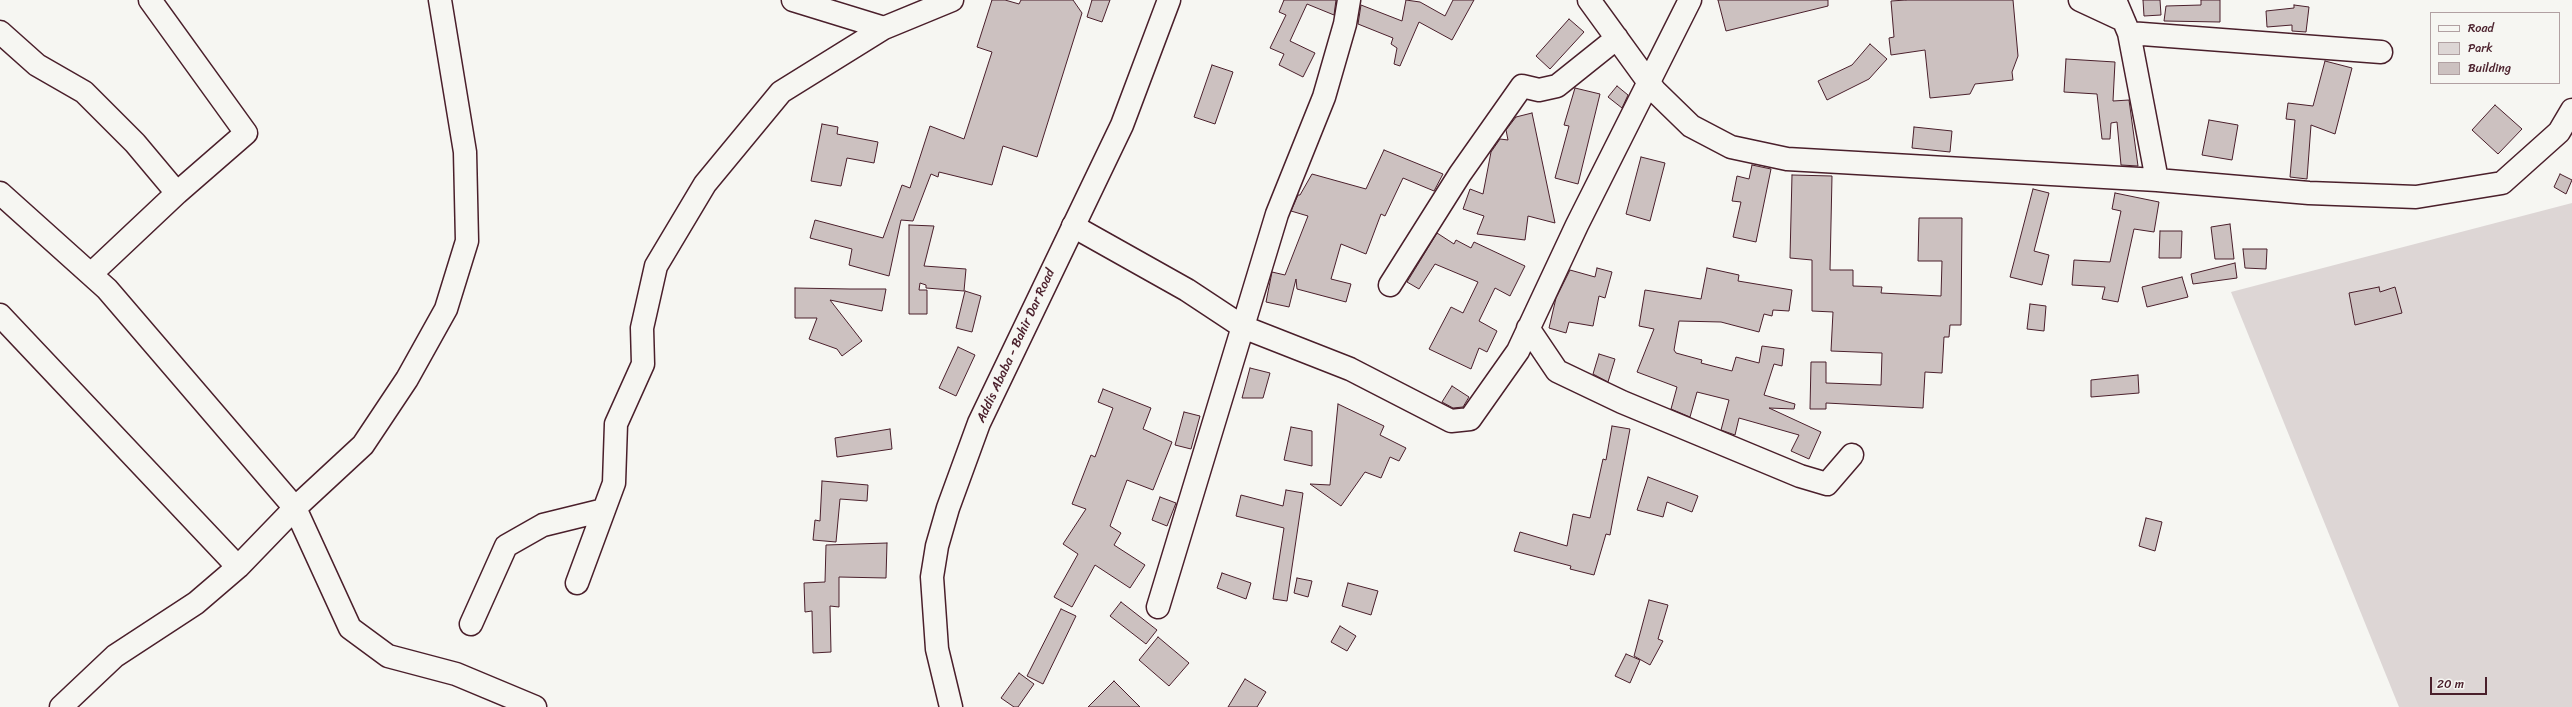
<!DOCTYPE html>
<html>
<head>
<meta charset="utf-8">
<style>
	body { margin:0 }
	#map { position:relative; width:2572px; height:707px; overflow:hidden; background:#f6f6f2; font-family:Sriracha,sans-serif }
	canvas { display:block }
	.legend { position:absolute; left:2430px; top:12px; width:130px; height:72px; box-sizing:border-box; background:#f6f6f2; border:1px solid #b1a0a2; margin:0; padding:5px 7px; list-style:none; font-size:12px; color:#4a1f2b }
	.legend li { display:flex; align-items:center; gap:8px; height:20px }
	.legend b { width:20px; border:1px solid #b1a0a2 }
	.scale { position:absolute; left:2430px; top:677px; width:57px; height:18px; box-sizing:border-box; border:2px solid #4a1f2b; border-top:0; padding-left:5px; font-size:12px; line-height:14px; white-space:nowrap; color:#4a1f2b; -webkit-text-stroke:3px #f6f6f2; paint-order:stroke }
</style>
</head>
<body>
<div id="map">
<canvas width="2572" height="707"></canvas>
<ul class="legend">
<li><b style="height:5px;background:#f6f6f2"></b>Road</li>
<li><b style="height:11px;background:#ddd6d5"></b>Park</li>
<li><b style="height:11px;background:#ccc1c0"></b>Building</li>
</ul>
<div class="scale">20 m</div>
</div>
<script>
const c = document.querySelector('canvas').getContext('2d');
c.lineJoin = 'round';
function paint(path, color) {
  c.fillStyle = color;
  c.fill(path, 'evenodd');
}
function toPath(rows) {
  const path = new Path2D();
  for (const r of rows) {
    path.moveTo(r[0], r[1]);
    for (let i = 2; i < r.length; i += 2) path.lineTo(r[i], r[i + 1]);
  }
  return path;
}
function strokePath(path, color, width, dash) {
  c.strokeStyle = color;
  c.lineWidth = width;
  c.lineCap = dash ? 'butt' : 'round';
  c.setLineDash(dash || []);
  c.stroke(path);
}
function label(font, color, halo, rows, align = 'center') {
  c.font = font + ' Sriracha,sans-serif';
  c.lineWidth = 3;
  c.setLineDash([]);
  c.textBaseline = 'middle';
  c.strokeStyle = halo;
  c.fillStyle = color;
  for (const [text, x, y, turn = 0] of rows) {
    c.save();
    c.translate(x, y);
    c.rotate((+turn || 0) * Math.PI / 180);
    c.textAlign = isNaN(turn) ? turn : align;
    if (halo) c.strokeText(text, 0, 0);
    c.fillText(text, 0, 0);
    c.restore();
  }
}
paint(toPath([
	[2572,203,2572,707,2399,707,2231,292]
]), '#ddd6d5');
const building = toPath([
	[992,0,1005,0,1019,4,1021,0,1073,0,1082,13,1037,157,1003,146,992,185,939,172,938,177,931,174,913,221,901,220,889,276,849,265,852,249,810,238,815,220,883,238,902,185,910,188,930,126,964,139,992,52,977,47,992,0],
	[1092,0,1110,0,1102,22,1087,17,1092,0],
	[1284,0,1336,0,1334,15,1307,4,1290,41,1315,53,1303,77,1279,65,1284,54,1270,48,1286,15,1279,12,1284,0],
	[1406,0,1420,2,1445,16,1453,0,1474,0,1452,40,1419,22,1400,66,1394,64,1397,48,1391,44,1393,38,1358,24,1361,5,1402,21,1406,0],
	[1718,0,1828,0,1828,6,1726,31,1718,0],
	[1906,0,2013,0,2018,56,2012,72,2013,80,1975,84,1970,94,1930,98,1925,50,1891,55,1889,38,1894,37,1891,1,1906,0],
	[2143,0,2160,0,2161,15,2144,16,2143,0],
	[2201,0,2220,0,2220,22,2164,21,2166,6,2201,5,2201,0],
	[2294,5,2309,7,2306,32,2292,31,2292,25,2267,27,2266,11,2294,8,2294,5],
	[1569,19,1584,32,1550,69,1536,56,1569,19],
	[1870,44,1887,59,1869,79,1827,100,1818,81,1852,65,1870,44],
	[2066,59,2115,62,2113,101,2129,100,2138,166,2121,165,2117,122,2111,123,2110,139,2102,139,2097,94,2064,92,2066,59],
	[2325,61,2352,68,2335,134,2311,125,2307,179,2290,177,2295,120,2286,119,2288,103,2313,106,2325,61],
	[1212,65,1233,72,1215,124,1194,117,1212,65],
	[1617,86,1628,95,1622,108,1608,97,1617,86],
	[1575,88,1600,94,1578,184,1555,178,1569,126,1564,125,1575,88],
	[2495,105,2522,129,2498,154,2472,130,2495,105],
	[1532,113,1555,223,1528,216,1525,240,1477,234,1484,216,1463,209,1470,189,1483,194,1491,152,1500,139,1508,140,1506,130,1516,117,1532,113],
	[2209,120,2238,125,2232,160,2202,155,2209,120],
	[822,124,838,127,837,134,878,142,874,163,847,158,841,186,811,181,822,124],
	[1914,127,1952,131,1950,152,1912,148,1914,127],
	[1384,150,1443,174,1434,191,1403,178,1385,216,1381,214,1366,254,1341,244,1331,279,1351,284,1346,302,1297,289,1296,279,1289,307,1266,302,1272,272,1285,275,1308,216,1291,211,1298,195,1300,195,1312,174,1366,189,1384,150],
	[1641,157,1665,163,1650,221,1626,214,1641,157],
	[1752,165,1771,169,1756,242,1733,237,1741,202,1732,201,1737,176,1749,179,1752,165],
	[2560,174,2572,180,2566,194,2554,187,2560,174],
	[1792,175,1832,176,1830,270,1853,270,1853,286,1882,287,1881,293,1941,296,1942,261,1918,261,1919,218,1962,218,1961,325,1950,325,1949,337,1944,337,1942,373,1925,372,1923,408,1826,403,1826,409,1810,409,1811,362,1826,362,1826,383,1881,385,1882,353,1831,351,1833,312,1812,311,1812,260,1790,258,1792,175],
	[2033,189,2049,193,2034,251,2049,255,2042,285,2010,277,2033,189],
	[2115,193,2159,202,2154,232,2134,229,2118,302,2102,299,2105,287,2072,285,2074,260,2110,262,2121,211,2112,209,2115,193],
	[2230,224,2234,259,2215,259,2211,227,2230,224],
	[909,225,934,226,924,266,966,269,964,291,926,288,926,285,920,283,919,290,927,290,927,314,909,314,909,225],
	[2160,231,2182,231,2181,258,2159,258,2160,231],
	[1437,233,1454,244,1456,240,1471,248,1474,242,1525,266,1510,296,1495,288,1479,321,1497,331,1487,352,1479,348,1471,369,1429,349,1451,307,1463,313,1478,282,1435,264,1419,289,1407,282,1437,233],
	[2243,249,2267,249,2266,269,2245,268,2243,249],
	[2235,263,2237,278,2193,284,2191,274,2235,263],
	[1597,268,1612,272,1605,298,1599,296,1593,326,1569,322,1566,333,1549,328,1556,298,1570,270,1595,277,1597,268],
	[1707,268,1739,275,1738,281,1792,290,1789,311,1773,310,1772,316,1764,314,1759,332,1721,322,1679,321,1674,350,1676,353,1702,360,1701,363,1732,371,1736,357,1759,363,1762,346,1784,349,1782,366,1774,364,1764,395,1795,404,1794,409,1769,408,1821,432,1809,459,1791,451,1799,435,1739,418,1735,435,1721,430,1729,400,1697,392,1690,417,1671,409,1677,387,1637,372,1654,329,1639,326,1645,290,1701,299,1707,268],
	[2182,277,2188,297,2147,307,2142,287,2182,277],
	[2379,287,2380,292,2395,287,2402,313,2355,325,2349,293,2379,287],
	[795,288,850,289,886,289,882,311,830,300,862,341,842,356,837,349,809,339,817,318,795,318,795,288],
	[965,291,981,296,972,332,956,328,965,291],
	[2030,304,2046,306,2044,331,2027,329,2030,304],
	[958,347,975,355,956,396,939,388,958,347],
	[1599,354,1615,359,1608,382,1593,374,1599,354],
	[1250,368,1270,373,1263,398,1242,398,1250,368],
	[2138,375,2139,393,2091,397,2091,380,2138,375],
	[1452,386,1469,397,1463,407,1453,408,1442,402,1452,386],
	[1103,389,1151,408,1143,429,1172,442,1153,490,1127,480,1110,526,1121,533,1114,545,1145,565,1130,588,1095,565,1072,607,1054,597,1078,554,1063,544,1086,509,1072,504,1091,455,1095,457,1113,408,1098,402,1103,389],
	[1338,404,1384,426,1380,435,1406,448,1399,461,1390,457,1381,478,1365,472,1341,506,1310,484,1330,485,1338,404],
	[1184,412,1200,416,1191,449,1175,445,1184,412],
	[1612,426,1630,429,1610,535,1606,534,1594,575,1570,569,1571,566,1514,551,1520,532,1567,546,1573,514,1590,518,1603,459,1606,460,1612,426],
	[1291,427,1312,431,1312,466,1284,460,1291,427],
	[890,429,892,449,837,457,835,438,890,429],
	[1648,477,1698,496,1692,512,1667,502,1663,517,1637,510,1648,477],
	[822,481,868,485,867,501,840,499,836,542,813,540,815,520,820,521,822,481],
	[1286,490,1303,493,1287,601,1273,599,1284,528,1236,516,1241,495,1283,506,1286,490],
	[1160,497,1176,503,1167,526,1152,520,1160,497],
	[2146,518,2162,522,2155,551,2139,546,2146,518],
	[887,543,886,578,839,577,839,607,830,606,831,652,813,653,812,611,805,612,804,583,825,582,826,545,887,543],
	[1222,573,1251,583,1246,599,1217,588,1222,573],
	[1297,578,1312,581,1308,597,1294,593,1297,578],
	[1348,583,1378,591,1371,615,1342,606,1348,583],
	[1649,600,1668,605,1658,639,1663,641,1650,665,1634,656,1649,600],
	[1121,602,1157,630,1146,644,1110,616,1121,602],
	[1061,609,1076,616,1043,684,1027,676,1061,609],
	[1340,626,1356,636,1347,651,1331,642,1340,626],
	[1158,637,1189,663,1169,686,1139,660,1158,637],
	[1626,654,1640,660,1630,683,1615,676,1626,654],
	[1019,673,1034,684,1018,707,1014,707,1001,698,1019,673],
	[1245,679,1266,692,1257,707,1228,707,1245,679],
	[1114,681,1140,707,1088,707,1114,681]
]);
paint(building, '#ccc1c0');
strokePath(building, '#4a1f2b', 1);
const minor = toPath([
	[793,0,884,28,952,0],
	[1589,0,1655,91,1691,126,1731,147,1787,159,2157,180,2309,193,2416,197,2502,183,2559,132,2572,110],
	[2080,0,2123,20],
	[2115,0,2129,33,2157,180],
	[0,32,37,65,84,92,135,143,177,193],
	[2129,33,2381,52],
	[0,193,107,289,295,508,350,628,388,656,456,674,535,707],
	[1073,226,1187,290,1243,327,1350,369,1451,421,1470,419,1518,351,1577,225,1690,0],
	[91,274,177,193,246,133,150,0],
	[1390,285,1460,174,1522,86,1539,90,1557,86,1617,38],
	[0,315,238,567],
	[1528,328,1557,371,1622,402,1800,476,1827,484,1852,455],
	[577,583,614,483,616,424,643,364,642,328,656,266,705,184,781,92,884,28],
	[1158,607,1277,214,1324,97,1345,24,1349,0],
	[471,624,506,546,543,525,604,510],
	[61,707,115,656,196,603,238,567,295,508,363,445,407,379,446,309,467,241,465,152,440,0]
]);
const highway = toPath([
	[951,707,937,649,932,577,937,546,948,508,979,423,1122,125,1169,0]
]);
strokePath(minor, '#4a1f2b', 25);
strokePath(highway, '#4a1f2b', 25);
strokePath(minor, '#f6f6f2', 22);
strokePath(highway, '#f6f6f2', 22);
label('13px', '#4a1f2b', '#f6f6f2', [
	["Addis Ababa - Bahir Dar Road",1016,346,-65]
]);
</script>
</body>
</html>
